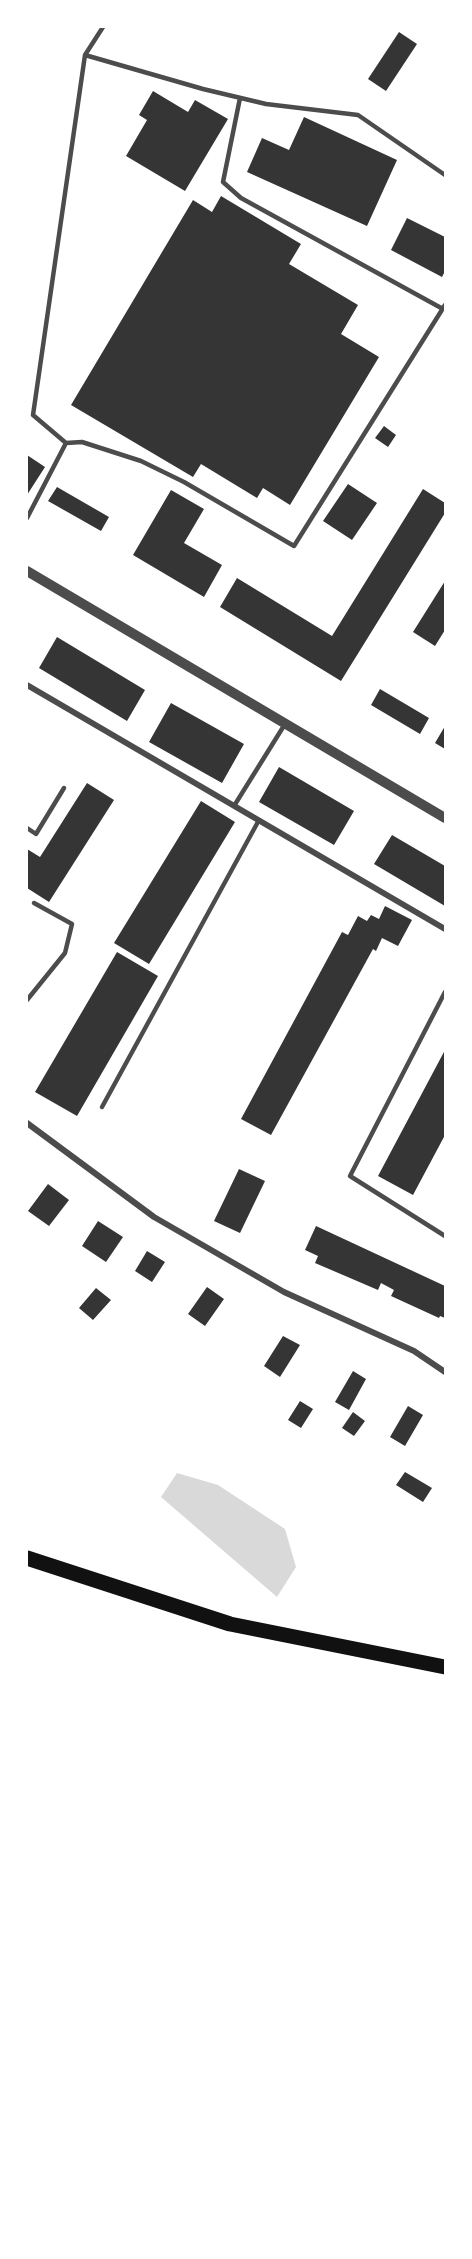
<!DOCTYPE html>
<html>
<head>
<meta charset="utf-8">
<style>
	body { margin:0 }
	#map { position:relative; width:472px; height:2259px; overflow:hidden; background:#fff; font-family:"Exo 2",sans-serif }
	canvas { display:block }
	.frame { position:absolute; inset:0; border:28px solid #fff; pointer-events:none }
</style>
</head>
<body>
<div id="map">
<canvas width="472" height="2259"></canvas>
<div class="frame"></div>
</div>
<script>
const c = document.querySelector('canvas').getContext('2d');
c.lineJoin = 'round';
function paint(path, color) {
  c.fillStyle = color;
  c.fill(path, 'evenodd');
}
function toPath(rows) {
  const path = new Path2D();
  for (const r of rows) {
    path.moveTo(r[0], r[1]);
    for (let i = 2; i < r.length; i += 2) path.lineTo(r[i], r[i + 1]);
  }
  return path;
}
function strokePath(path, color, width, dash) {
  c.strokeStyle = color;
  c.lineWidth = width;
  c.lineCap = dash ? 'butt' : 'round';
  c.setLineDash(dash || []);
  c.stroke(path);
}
paint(toPath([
	[177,1473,218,1485,285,1529,296,1567,277,1597,161,1497]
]), '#d9d9d9');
paint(toPath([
	[399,32,417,44,386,91,368,79],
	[153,91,188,112,195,100,228,119,185,191,126,156,147,120,139,115],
	[304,117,397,160,367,226,247,172,262,138,289,150],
	[221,196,301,244,289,264,358,305,341,334,379,357,290,505,263,488,257,498,201,464,193,477,71,405,193,200,212,212],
	[407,218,445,237,445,271,442,277,391,250],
	[384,426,396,435,388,447,375,438],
	[27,455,45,467,27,495],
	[348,484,377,503,352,540,323,521],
	[57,487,109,517,101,531,48,501],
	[423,489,445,503,445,513,341,681,220,607,237,578,332,636],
	[171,490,204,509,184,543,222,565,204,597,133,555],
	[445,581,445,630,435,646,413,632],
	[57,637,145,690,127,721,39,668],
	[380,689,429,718,420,734,371,705],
	[171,703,244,744,222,783,149,742],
	[445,726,445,749,435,743],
	[279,767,354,811,334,845,259,802],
	[87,783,114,800,49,902,27,888,27,849,40,857],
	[201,801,235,822,149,964,114,943],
	[392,835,445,866,445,906,374,864],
	[385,906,412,920,398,946,382,938,376,951,373,949,271,1135,241,1119,342,932,348,935,358,916,367,921,371,915,379,919],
	[117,952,158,976,77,1116,35,1092],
	[445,1050,445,1135,413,1195,378,1176],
	[239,1169,265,1181,240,1233,214,1221],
	[48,1184,69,1200,49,1226,28,1211],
	[98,1221,123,1237,106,1262,82,1246],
	[316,1226,445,1286,445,1318,440,1316,439,1318,391,1296,394,1290,381,1283,378,1290,315,1263,318,1256,305,1250],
	[147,1251,165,1262,152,1282,135,1271],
	[207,1287,224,1299,205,1326,188,1314],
	[96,1288,111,1300,93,1320,79,1308],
	[283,1336,300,1345,280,1377,264,1366],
	[353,1371,366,1379,349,1410,335,1402],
	[300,1401,313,1409,301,1428,288,1420],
	[408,1406,423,1415,405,1446,390,1437],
	[353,1412,365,1421,354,1436,342,1428],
	[405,1472,432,1488,423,1502,396,1485]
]), '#353535');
strokePath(toPath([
	[85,55,203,89,266,104,358,115,445,175],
	[240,98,223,182,241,198,443,309],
	[66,443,82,442,141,461,184,482,294,546,445,305],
	[27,518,66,443,33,415,85,55,103,27],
	[234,806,285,724],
	[27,828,36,834,64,788],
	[445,992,350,1176,445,1236],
	[27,1000,65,953,72,924,34,903],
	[102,1107,259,820]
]), '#4c4c4c', 4.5);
strokePath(toPath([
	[27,685,445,929],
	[27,1123,154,1217,284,1292,414,1351,445,1372]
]), '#4c4c4c', 6);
strokePath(toPath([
	[27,571,445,818]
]), '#4c4c4c', 10);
strokePath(toPath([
	[27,1558,230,1624,445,1667]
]), '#111', 15);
</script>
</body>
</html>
